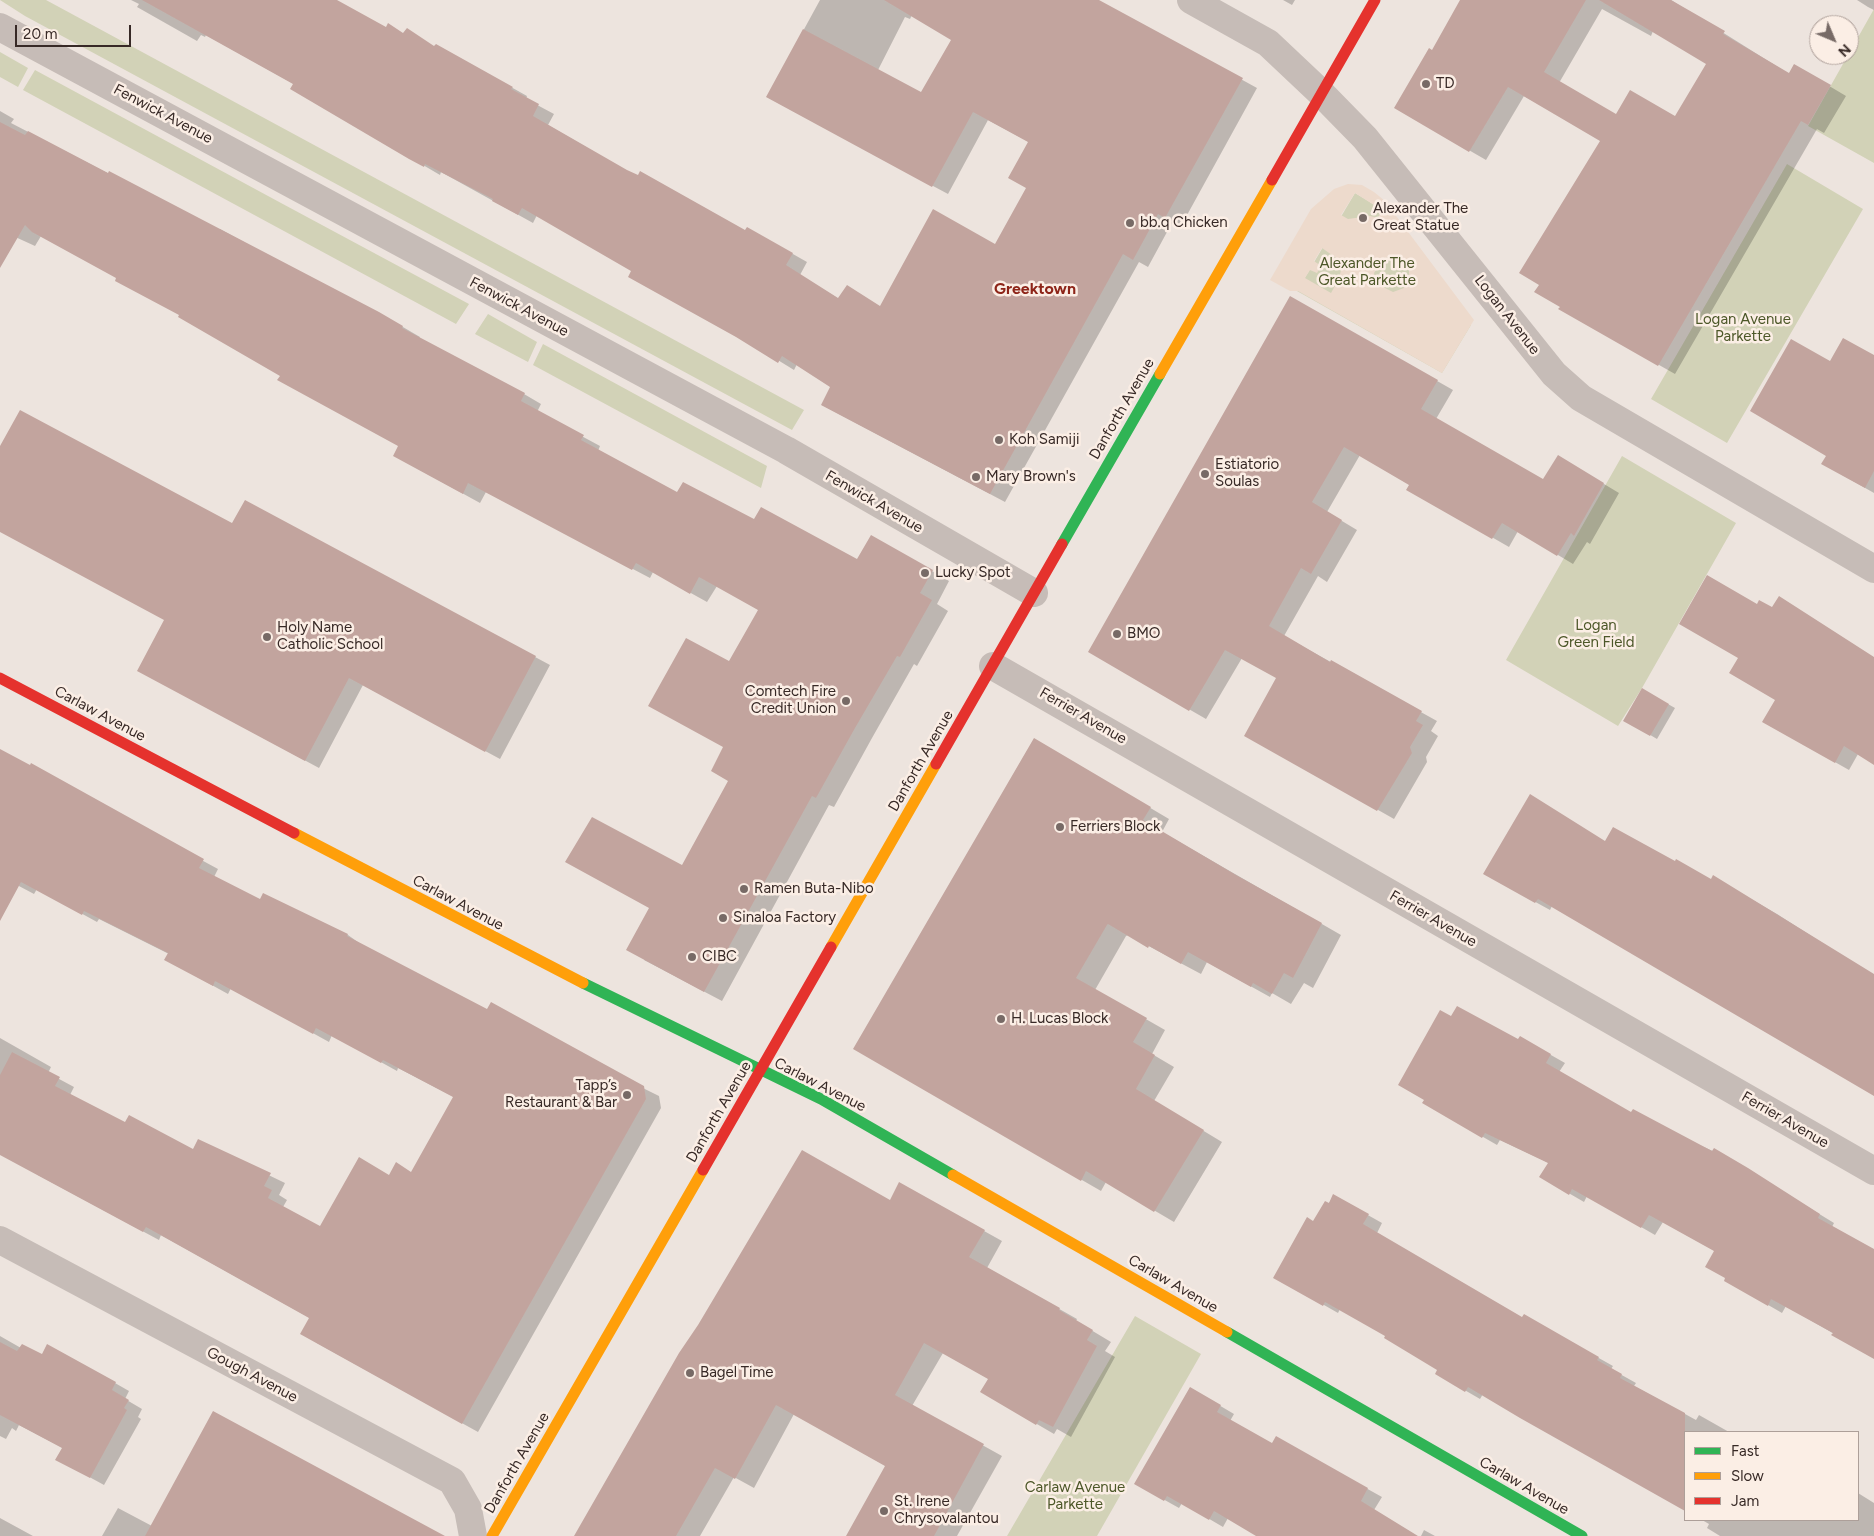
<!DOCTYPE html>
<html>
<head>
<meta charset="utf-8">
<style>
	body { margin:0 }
	#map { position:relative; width:1874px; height:1536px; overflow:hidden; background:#ede4de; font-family:Figtree,sans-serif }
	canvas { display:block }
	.legend { position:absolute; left:1684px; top:1431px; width:175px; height:90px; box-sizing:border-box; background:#fbeee5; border:1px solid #ad9f99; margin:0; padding:6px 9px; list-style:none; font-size:15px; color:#372926 }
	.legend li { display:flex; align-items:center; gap:10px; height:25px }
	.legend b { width:25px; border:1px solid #ad9f99 }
	.north { position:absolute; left:1809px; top:15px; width:50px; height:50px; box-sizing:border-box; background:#fbeee5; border:1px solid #ad9f99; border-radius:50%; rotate:135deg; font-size:14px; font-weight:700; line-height:20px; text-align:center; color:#372926 }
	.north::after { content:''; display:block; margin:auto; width:18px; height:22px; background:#776a66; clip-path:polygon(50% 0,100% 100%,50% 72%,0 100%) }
	.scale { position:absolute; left:15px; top:25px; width:116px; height:22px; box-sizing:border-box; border:2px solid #372926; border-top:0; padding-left:6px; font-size:15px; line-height:18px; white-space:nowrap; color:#372926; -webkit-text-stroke:4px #fbeee5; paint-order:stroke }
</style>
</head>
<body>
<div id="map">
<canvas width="1874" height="1536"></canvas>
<ul class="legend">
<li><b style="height:6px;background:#30b455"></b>Fast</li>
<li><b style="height:6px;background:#ff9f0a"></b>Slow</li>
<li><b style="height:6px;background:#e5322d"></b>Jam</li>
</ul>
<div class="north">N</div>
<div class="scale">20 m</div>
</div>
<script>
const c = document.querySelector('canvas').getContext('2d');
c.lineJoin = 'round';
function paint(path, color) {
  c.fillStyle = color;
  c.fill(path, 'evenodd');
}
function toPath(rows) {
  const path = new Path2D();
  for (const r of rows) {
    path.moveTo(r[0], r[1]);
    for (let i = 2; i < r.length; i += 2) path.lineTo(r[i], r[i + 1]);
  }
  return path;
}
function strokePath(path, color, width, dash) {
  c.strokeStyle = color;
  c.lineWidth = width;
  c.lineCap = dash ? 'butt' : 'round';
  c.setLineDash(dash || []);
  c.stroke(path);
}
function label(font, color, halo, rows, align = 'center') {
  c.font = font + ' Figtree,sans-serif';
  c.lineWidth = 5;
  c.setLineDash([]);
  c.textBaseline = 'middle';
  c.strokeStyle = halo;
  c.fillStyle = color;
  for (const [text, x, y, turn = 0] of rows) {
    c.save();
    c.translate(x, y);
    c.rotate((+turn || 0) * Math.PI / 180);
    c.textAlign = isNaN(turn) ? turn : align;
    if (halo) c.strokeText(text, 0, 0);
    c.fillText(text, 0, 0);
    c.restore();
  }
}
paint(toPath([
	[0,0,46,0,804,410,792,430,25,16],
	[1874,9,1874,163,1808,126],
	[0,52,28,68,18,87,0,77],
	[35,70,281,203,469,304,456,324,23,90],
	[1787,164,1863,209,1727,443,1651,399],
	[1355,193,1383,210,1471,325,1442,373,1297,291],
	[488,314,537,342,528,362,475,334],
	[543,344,767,466,761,488,533,365],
	[1622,456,1736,523,1642,688,1618,726,1506,660],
	[1135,1316,1201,1354,1097,1536,1007,1536]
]), '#d2d2b7');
paint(toPath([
	[1348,184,1362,185,1374,192,1385,201,1474,320,1442,373,1298,291,1290,291,1270,280,1311,209,1334,189],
	[1355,193,1382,210,1378,218,1370,216,1348,219,1341,215],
	[1322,248,1339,260,1341,270,1339,279,1331,293,1305,278,1310,270,1317,273,1321,266,1314,261],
	[1396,257,1406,262,1409,267,1409,278,1404,288,1393,292,1377,284,1374,273,1384,258]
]), '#eddacc');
paint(toPath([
	[131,0,334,0,386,28,435,47,436,45,527,96,526,99,554,114,548,125,627,171,745,232,747,228,807,262,800,275,839,299,881,307,996,246,1028,188,1029,142,988,120,948,194,767,97,820,0,1097,0,1257,88,1181,226,1173,221,1148,267,1139,262,1005,502,822,405,832,386,797,364,794,370,633,271,537,215,533,223,441,172,440,175,292,88,294,84,206,35,205,37,201,35,197,41,137,7,139,4],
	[912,15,953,39,922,94,878,70,905,17,910,19],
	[1283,0,1295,0,1292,5],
	[1461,0,1671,0,1789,74,1794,65,1846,96,1824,133,1817,129,1675,374,1560,309,1561,307,1540,284,1602,140,1524,96,1486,160,1396,108,1433,51],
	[1602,9,1651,36,1653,31,1708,64,1676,117,1616,116,1559,83],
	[1857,0,1874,0,1874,10,1868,7],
	[0,111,14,119,11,123,219,231,220,229,313,280,379,313,420,337,419,338,524,394,541,404,537,412,600,446,598,451,678,494,858,561,932,571,949,581,937,604,948,611,917,666,914,664,872,738,834,807,829,805,722,1001,644,960,682,867,730,780,725,747,730,663,759,610,717,586,707,602,653,572,650,578,486,492,480,503,411,465,399,446,118,278,41,236,35,246,0,230],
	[1291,298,1453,390,1436,419,1544,481,1574,466,1619,493,1590,544,1587,542,1573,564,1518,531,1509,547,1408,489,1410,485,1360,455,1327,512,1357,530,1327,582,1318,576,1284,636,1437,721,1431,731,1438,736,1426,757,1427,762,1394,819,1246,735,1278,678,1242,658,1206,719,1090,652],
	[1874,360,1874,493,1823,464,1828,456,1830,363],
	[0,449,233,525,245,501,550,665,500,759,363,685,319,768,152,678,166,620,0,531],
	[1758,606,1874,658,1874,764,1858,754,1849,770,1764,722,1777,700,1739,657],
	[1643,690,1675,708,1657,739,1625,720],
	[1034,739,1169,819,1162,832,1341,935,1313,988,1304,983,1291,1004,1272,993,1270,997,1207,962,1201,974,1128,935,1126,936,1095,990,1165,1030,1152,1054,1174,1067,1154,1101,1222,1142,1174,1222,1106,1182,1101,1191,855,1049],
	[0,751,218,869,214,877,260,901,264,895,348,935,362,945,487,1011,659,1096,661,1108,478,1432,317,1343,310,1318,161,1235,159,1240,38,1175,0,1139,0,1038,51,1067,48,1073,74,1087,70,1095,126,1124,193,1150,198,1141,285,1183,279,1195,287,1200,283,1207,320,1227,389,1176,412,1173,454,1097,398,1068,397,1071,332,1035,329,1042,231,988,228,994,181,968,169,954,99,919,97,922,37,889,34,894,17,885,0,879],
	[1606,843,1711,880,1713,877,1777,914,1874,976,1874,1095,1552,906,1550,910,1499,882],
	[1452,1018,1519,1041,1521,1038,1565,1063,1559,1072,1632,1114,1728,1158,1834,1223,1832,1227,1874,1250,1874,1357,1786,1306,1782,1313,1725,1280,1727,1278,1715,1251,1663,1222,1655,1235,1587,1196,1584,1202,1541,1177,1549,1163,1500,1140,1497,1145,1424,1103],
	[900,1184,1002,1241,987,1268,1077,1319,1076,1321,1111,1342,1105,1351,1115,1357,1071,1437,1057,1429,1054,1434,982,1392,989,1379,943,1353,912,1406,1002,1456,957,1536,847,1536,886,1466,794,1414,754,1488,734,1477,700,1536,576,1536,890,1202],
	[1334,1196,1382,1223,1377,1233,1522,1319,1524,1316,1613,1366,1611,1369,1636,1383,1634,1386,1696,1420,1699,1415,1729,1432,1685,1432,1685,1510,1483,1394,1480,1399,1437,1374,1439,1370,1387,1336,1340,1309,1338,1313,1275,1277],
	[0,1336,21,1348,115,1383,129,1391,125,1399,142,1409,138,1417,141,1419,104,1485,71,1467,63,1448,19,1425,16,1431,12,1428,6,1439,0,1436],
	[1190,1388,1234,1414,1230,1421,1272,1445,1276,1438,1382,1497,1374,1510,1417,1536,1259,1536,1228,1518,1223,1527,1182,1503,1179,1508,1136,1484],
	[1858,1493,1874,1503,1874,1536,1720,1536,1707,1528,1709,1524,1702,1520,1858,1520],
	[118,1508,152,1526,436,1536,102,1536],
	[0,1518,33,1536,0,1536],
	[1424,1530,1435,1536,1421,1536]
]), '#0003');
paint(toPath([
	[142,0,337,0,386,27,388,23,403,33,407,28,434,46,436,44,513,87,511,89,539,104,533,116,627,170,638,175,640,171,745,230,747,227,793,253,786,265,838,298,847,285,880,306,933,209,995,244,1026,188,1008,178,1028,142,973,112,932,187,766,97,803,29,921,92,951,40,884,0,1099,0,1243,78,1165,218,1158,214,1133,260,1123,254,990,494,821,405,830,387,782,356,778,363,736,337,628,277,631,271,522,208,518,215,492,201,493,199,425,164,424,167,409,159,290,89,293,84],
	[1460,0,1586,0,1544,72,1616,114,1630,90,1675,116,1706,64,1599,0,1671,0,1725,31,1723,34,1789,73,1794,64,1831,85,1808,125,1801,121,1658,366,1558,309,1560,307,1534,292,1539,285,1519,273,1600,141,1508,87,1469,152,1394,108,1429,48,1432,50],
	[0,122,25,135,28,131,108,173,109,171,379,312,403,326,402,328,525,393,521,401,584,435,581,440,677,492,683,482,754,519,761,507,857,559,871,535,933,570,920,593,932,600,900,657,897,656,855,728,816,798,812,796,704,992,626,950,649,908,565,862,592,817,682,865,728,781,711,771,723,747,648,706,686,638,729,661,758,610,699,577,690,594,636,563,632,570,468,483,463,494,393,456,398,446,277,380,280,376,178,317,179,315,115,281,116,278,32,232,25,225,0,268],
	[1290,296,1438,380,1421,409,1543,479,1558,455,1604,483,1574,536,1571,533,1557,556,1502,523,1492,539,1406,490,1409,485,1344,447,1312,502,1342,520,1311,574,1301,568,1269,626,1330,662,1331,660,1422,711,1416,721,1423,725,1410,747,1412,753,1377,811,1244,736,1276,678,1225,650,1189,711,1088,652],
	[1843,338,1874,355,1874,471,1865,488,1821,464,1826,456,1750,411,1791,339,1830,361],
	[20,410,232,523,245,500,536,656,485,752,349,678,305,761,137,671,164,620,0,532,0,446],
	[1707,575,1757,604,1759,600,1772,607,1779,596,1874,657,1874,765,1844,746,1835,763,1762,722,1775,700,1729,673,1738,658,1679,624],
	[1642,688,1669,704,1650,736,1623,721],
	[1034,738,1151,807,1143,820,1236,875,1322,923,1293,978,1284,973,1272,994,1253,983,1251,987,1188,952,1181,964,1149,946,1148,948,1108,924,1107,925,1076,978,1147,1018,1133,1042,1155,1055,1136,1089,1204,1130,1154,1212,1086,1171,1081,1181,853,1049],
	[0,749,30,765,31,763,204,859,199,868,260,899,263,893,348,934,347,936,487,1009,491,1002,644,1086,646,1099,462,1424,300,1334,309,1318,146,1227,143,1232,0,1155,0,1075,12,1052,60,1077,55,1086,125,1122,129,1115,193,1149,198,1139,271,1173,264,1186,272,1190,268,1198,320,1226,359,1157,389,1175,396,1162,411,1172,453,1097,383,1060,381,1063,316,1028,313,1034,215,981,213,986,164,960,168,953,84,911,82,915,21,882,0,921],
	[1530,794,1605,841,1613,827,1675,861,1676,859,1711,879,1713,875,1874,974,1874,1096,1538,899,1535,903,1483,874],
	[1457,1006,1518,1039,1520,1036,1551,1054,1546,1063,1631,1112,1633,1109,1712,1151,1714,1148,1748,1168,1820,1214,1818,1218,1874,1249,1874,1359,1831,1335,1833,1333,1771,1299,1768,1306,1724,1281,1725,1278,1705,1267,1714,1251,1649,1215,1641,1228,1572,1189,1569,1195,1539,1177,1548,1163,1485,1133,1482,1138,1422,1103,1424,1100,1398,1085,1440,1010,1451,1016],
	[802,1150,890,1200,899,1182,985,1230,969,1257,1060,1308,1059,1310,1093,1330,1087,1340,1097,1346,1053,1427,1039,1420,1036,1425,980,1392,988,1379,924,1343,895,1395,984,1444,934,1536,846,1536,885,1466,776,1405,735,1479,715,1468,676,1536,574,1536,679,1353,698,1325],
	[1333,1194,1369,1214,1363,1224,1522,1317,1524,1314,1599,1357,1597,1360,1622,1374,1620,1378,1685,1413,1685,1511,1520,1418,1468,1387,1465,1392,1435,1374,1437,1370,1384,1338,1385,1336,1325,1302,1323,1306,1273,1278,1307,1217,1313,1221,1325,1201,1329,1203],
	[0,1342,17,1351,22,1344,42,1354,47,1344,116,1382,112,1390,129,1400,124,1408,127,1410,90,1478,55,1460,62,1448,0,1415],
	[1190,1387,1221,1405,1217,1412,1272,1443,1276,1436,1368,1488,1361,1501,1418,1536,1256,1536,1214,1511,1209,1520,1167,1496,1164,1501,1134,1484],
	[213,1411,445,1536,145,1536]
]), '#c2a49e');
strokePath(toPath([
	[1191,0,1268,43,1321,93,1365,138,1554,374,1581,398,1874,569],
	[0,27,786,450,1034,593],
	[993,666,1874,1171],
	[0,1240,452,1481,468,1509,473,1536]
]), '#c6bcb7', 28);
strokePath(toPath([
	[1062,544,1160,374],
	[583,983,821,1099,953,1175],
	[1227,1332,1582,1536]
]), '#30b455', 11);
strokePath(toPath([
	[1160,374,1272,180],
	[294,833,583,983],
	[831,947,936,764],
	[953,1175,1227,1332],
	[492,1536,703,1170]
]), '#ff9f0a', 11);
strokePath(toPath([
	[1272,180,1375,0],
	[0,678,294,833],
	[936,764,1062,544],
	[703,1170,831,947]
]), '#e5322d', 11);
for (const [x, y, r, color] of [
	[1426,84,5,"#776a66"],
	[1363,218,5,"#776a66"],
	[1130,223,5,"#776a66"],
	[999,440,5,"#776a66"],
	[1205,474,5,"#776a66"],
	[976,477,5,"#776a66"],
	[925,573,5,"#776a66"],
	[1117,634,5,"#776a66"],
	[267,637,5,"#776a66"],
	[846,701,5,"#776a66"],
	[1060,827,5,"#776a66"],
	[744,889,5,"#776a66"],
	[723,918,5,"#776a66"],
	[692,957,5,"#776a66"],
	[1001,1019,5,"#776a66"],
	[627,1095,5,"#776a66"],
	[690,1373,5,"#776a66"],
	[884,1511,5,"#776a66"]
]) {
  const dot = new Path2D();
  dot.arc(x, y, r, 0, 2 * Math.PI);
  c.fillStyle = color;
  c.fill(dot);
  strokePath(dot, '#fbeee5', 2);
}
label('15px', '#372926', '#fbeee5', [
	["TD",1436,84],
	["Alexander The",1373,209],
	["Great Statue",1373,226],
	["bb.q Chicken",1140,223],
	["Koh Samiji",1009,440],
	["Estiatorio",1215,465],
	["Soulas",1215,482],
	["Mary Brown's",986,477],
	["Lucky Spot",935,573],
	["Holy Name",277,628],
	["Catholic School",277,645],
	["BMO",1127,634],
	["Comtech Fire",836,692,"right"],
	["Credit Union",836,709,"right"],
	["Ferriers Block",1070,827],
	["Ramen Buta-Nibo",754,889],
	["Sinaloa Factory",733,918],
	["CIBC",702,957],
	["H. Lucas Block",1011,1019],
	["Tapp’s",617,1086,"right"],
	["Restaurant & Bar",617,1103,"right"],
	["Bagel Time",700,1373],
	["St. Irene",894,1502],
	["Chrysovalantou",894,1519]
], 'left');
label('15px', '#372926', '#fbeee5', [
	["Fenwick Avenue",163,114,28],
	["Fenwick Avenue",519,307,28],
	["Logan Avenue",1507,315,52],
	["Danforth Avenue",1122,409,-60],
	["Fenwick Avenue",874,502,30],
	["Carlaw Avenue",100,714,28],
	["Ferrier Avenue",1083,716,30],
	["Danforth Avenue",921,761,-60],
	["Carlaw Avenue",458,903,28],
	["Ferrier Avenue",1433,919,30],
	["Carlaw Avenue",820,1085,27],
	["Danforth Avenue",719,1112,-60],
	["Ferrier Avenue",1785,1120,30],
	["Carlaw Avenue",1173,1284,30],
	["Gough Avenue",252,1375,28],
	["Danforth Avenue",517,1463,-60],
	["Carlaw Avenue",1524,1486,30]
]);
label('15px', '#4c5728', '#fbeee5', [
	["Alexander The",1367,264],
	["Great Parkette",1367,281],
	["Logan Avenue",1743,320],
	["Parkette",1743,337],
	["Logan",1596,626],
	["Green Field",1596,643],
	["Carlaw Avenue",1075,1488],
	["Parkette",1075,1505]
]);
label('bold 16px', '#8d2418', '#fbeee5', [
	["Greektown",1035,289]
]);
</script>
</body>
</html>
